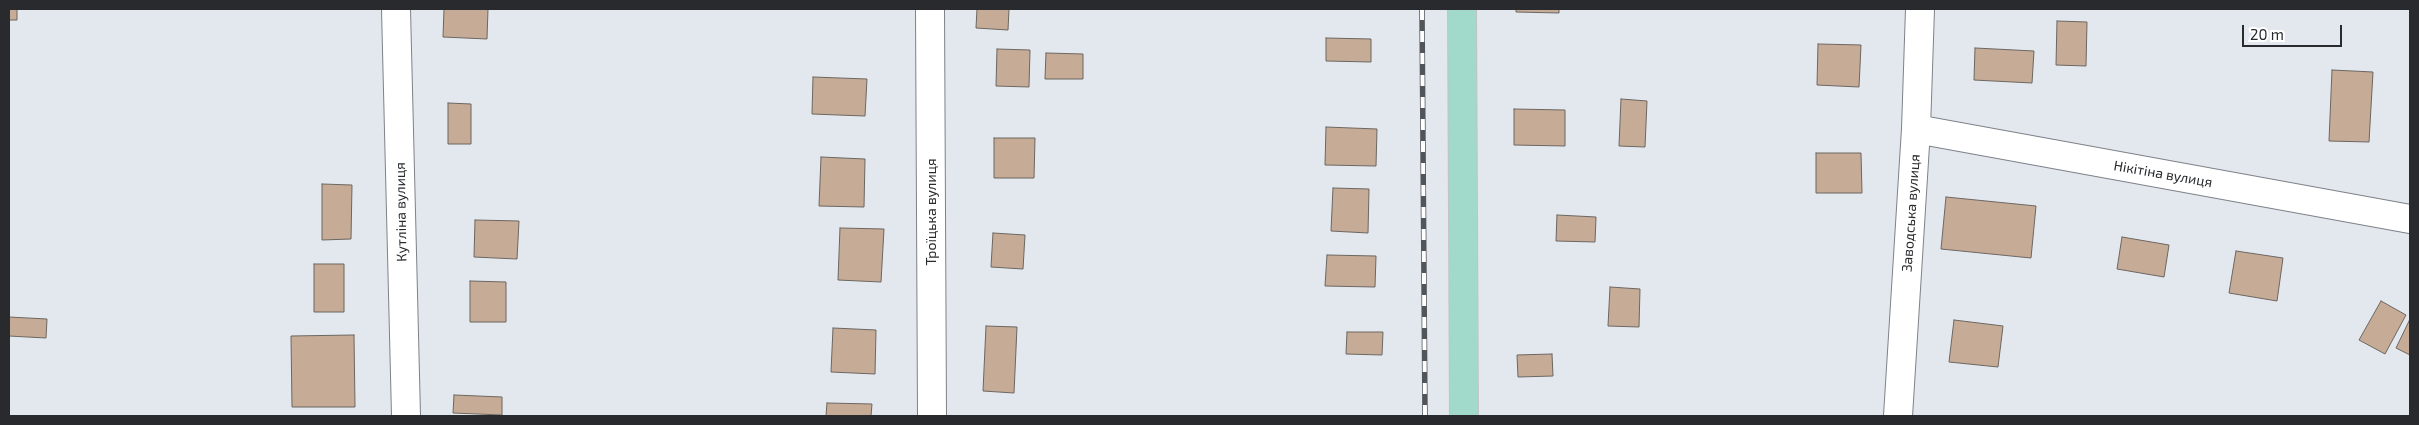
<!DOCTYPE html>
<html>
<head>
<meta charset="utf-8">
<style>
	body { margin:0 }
	#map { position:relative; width:2419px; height:425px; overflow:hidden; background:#e3e7ee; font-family:"Exo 2",sans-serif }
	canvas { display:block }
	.frame { position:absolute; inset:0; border:10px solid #282a2d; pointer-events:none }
	.scale { position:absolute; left:2242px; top:25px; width:100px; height:22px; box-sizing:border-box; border:2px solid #282a2d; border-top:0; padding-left:6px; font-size:15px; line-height:18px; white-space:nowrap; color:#282a2d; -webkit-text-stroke:4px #fff; paint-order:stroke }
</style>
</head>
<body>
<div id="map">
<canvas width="2419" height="425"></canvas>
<div class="frame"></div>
<div class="scale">20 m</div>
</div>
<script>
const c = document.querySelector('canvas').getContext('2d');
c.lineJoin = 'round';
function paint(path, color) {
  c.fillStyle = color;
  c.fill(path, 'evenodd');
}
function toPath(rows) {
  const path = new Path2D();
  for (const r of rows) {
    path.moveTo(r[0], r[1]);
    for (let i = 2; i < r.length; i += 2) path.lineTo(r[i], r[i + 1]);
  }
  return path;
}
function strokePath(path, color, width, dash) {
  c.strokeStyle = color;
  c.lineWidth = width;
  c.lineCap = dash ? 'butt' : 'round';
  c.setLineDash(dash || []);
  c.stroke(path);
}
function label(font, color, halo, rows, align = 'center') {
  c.font = font + ' "Exo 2",sans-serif';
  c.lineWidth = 4.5;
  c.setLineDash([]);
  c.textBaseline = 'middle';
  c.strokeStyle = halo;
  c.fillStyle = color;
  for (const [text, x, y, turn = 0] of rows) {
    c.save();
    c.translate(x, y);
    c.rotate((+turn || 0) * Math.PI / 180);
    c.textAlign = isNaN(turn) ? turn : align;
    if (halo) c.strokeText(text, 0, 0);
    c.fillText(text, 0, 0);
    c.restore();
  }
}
const building = toPath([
	[9,9,17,9,17,20,9,20,9,9],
	[444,9,488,9,487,39,443,37,444,9],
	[977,9,1009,9,1008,30,976,28,977,9],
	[1516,9,1559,9,1559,13,1516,12,1516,9],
	[2057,21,2087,22,2086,66,2056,65,2057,21],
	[1326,38,1371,39,1371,62,1326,61,1326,38],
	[1818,44,1861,45,1859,87,1817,85,1818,44],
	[1975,48,2034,51,2032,83,1974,80,1975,48],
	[997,49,1030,50,1029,87,996,86,997,49],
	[1046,53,1083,54,1083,79,1045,79,1046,53],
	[2332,70,2373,72,2369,142,2329,141,2332,70],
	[813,77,867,79,865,116,812,114,813,77],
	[1621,99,1647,101,1645,147,1619,146,1621,99],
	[448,103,471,104,471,144,448,144,448,103],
	[1514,109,1565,110,1565,146,1514,145,1514,109],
	[1326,127,1377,129,1376,166,1325,165,1326,127],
	[994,138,1035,138,1034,178,994,178,994,138],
	[1816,153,1861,153,1862,193,1816,193,1816,153],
	[821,157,865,159,864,207,819,206,821,157],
	[322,184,352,185,351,239,322,240,322,184],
	[1333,188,1369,189,1368,233,1331,231,1333,188],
	[1946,197,2036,206,2031,258,1941,249,1946,197],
	[1557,215,1596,217,1595,242,1556,241,1557,215],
	[475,220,519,221,517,259,474,257,475,220],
	[840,228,884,229,881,282,838,280,840,228],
	[993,233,1025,235,1023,269,991,267,993,233],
	[2122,237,2169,245,2164,277,2117,269,2122,237],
	[2236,251,2283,258,2277,301,2229,293,2236,251],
	[1327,255,1376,256,1375,287,1325,286,1327,255],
	[314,264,344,264,344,312,314,312,314,264],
	[470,281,506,282,506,322,470,322,470,281],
	[1610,287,1640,289,1639,327,1608,326,1610,287],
	[2381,301,2406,315,2385,354,2359,340,2381,301],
	[9,317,47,319,46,338,9,336,9,317],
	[2410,319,2410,355,2396,348,2410,319],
	[1954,320,2003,326,1998,367,1949,362,1954,320],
	[986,326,1017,327,1014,393,983,391,986,326],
	[833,328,876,330,875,374,831,372,833,328],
	[1347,332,1383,332,1382,355,1346,354,1347,332],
	[354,335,355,407,292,407,291,336,354,335],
	[1552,354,1553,376,1518,377,1517,355,1552,354],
	[454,395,502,397,502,415,453,413,454,395],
	[827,403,872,404,871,416,826,416,827,403]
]);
paint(building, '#c6ac96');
strokePath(building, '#6c6661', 1);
const minor = toPath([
	[396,9,406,416],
	[930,9,932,416],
	[1916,129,2410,219],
	[1898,416,1916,129,1920,9]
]);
const major = toPath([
	[1462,9,1464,416]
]);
strokePath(minor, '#7e8289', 30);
strokePath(major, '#c3c3c4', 30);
strokePath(minor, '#fff', 28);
strokePath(major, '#a1d9cb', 28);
const rail = toPath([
	[1422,9,1425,416]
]);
strokePath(rail, '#515458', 5.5);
strokePath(rail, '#fff', 4, [11]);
label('14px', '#282a2d', '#fff', [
	["Нікітіна вулиця",2163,174,10],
	["Кутліна вулиця",401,212,-91],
	["Троїцька вулиця",931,212,-90],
	["Заводська вулиця",1911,213,-86]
]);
</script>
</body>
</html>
